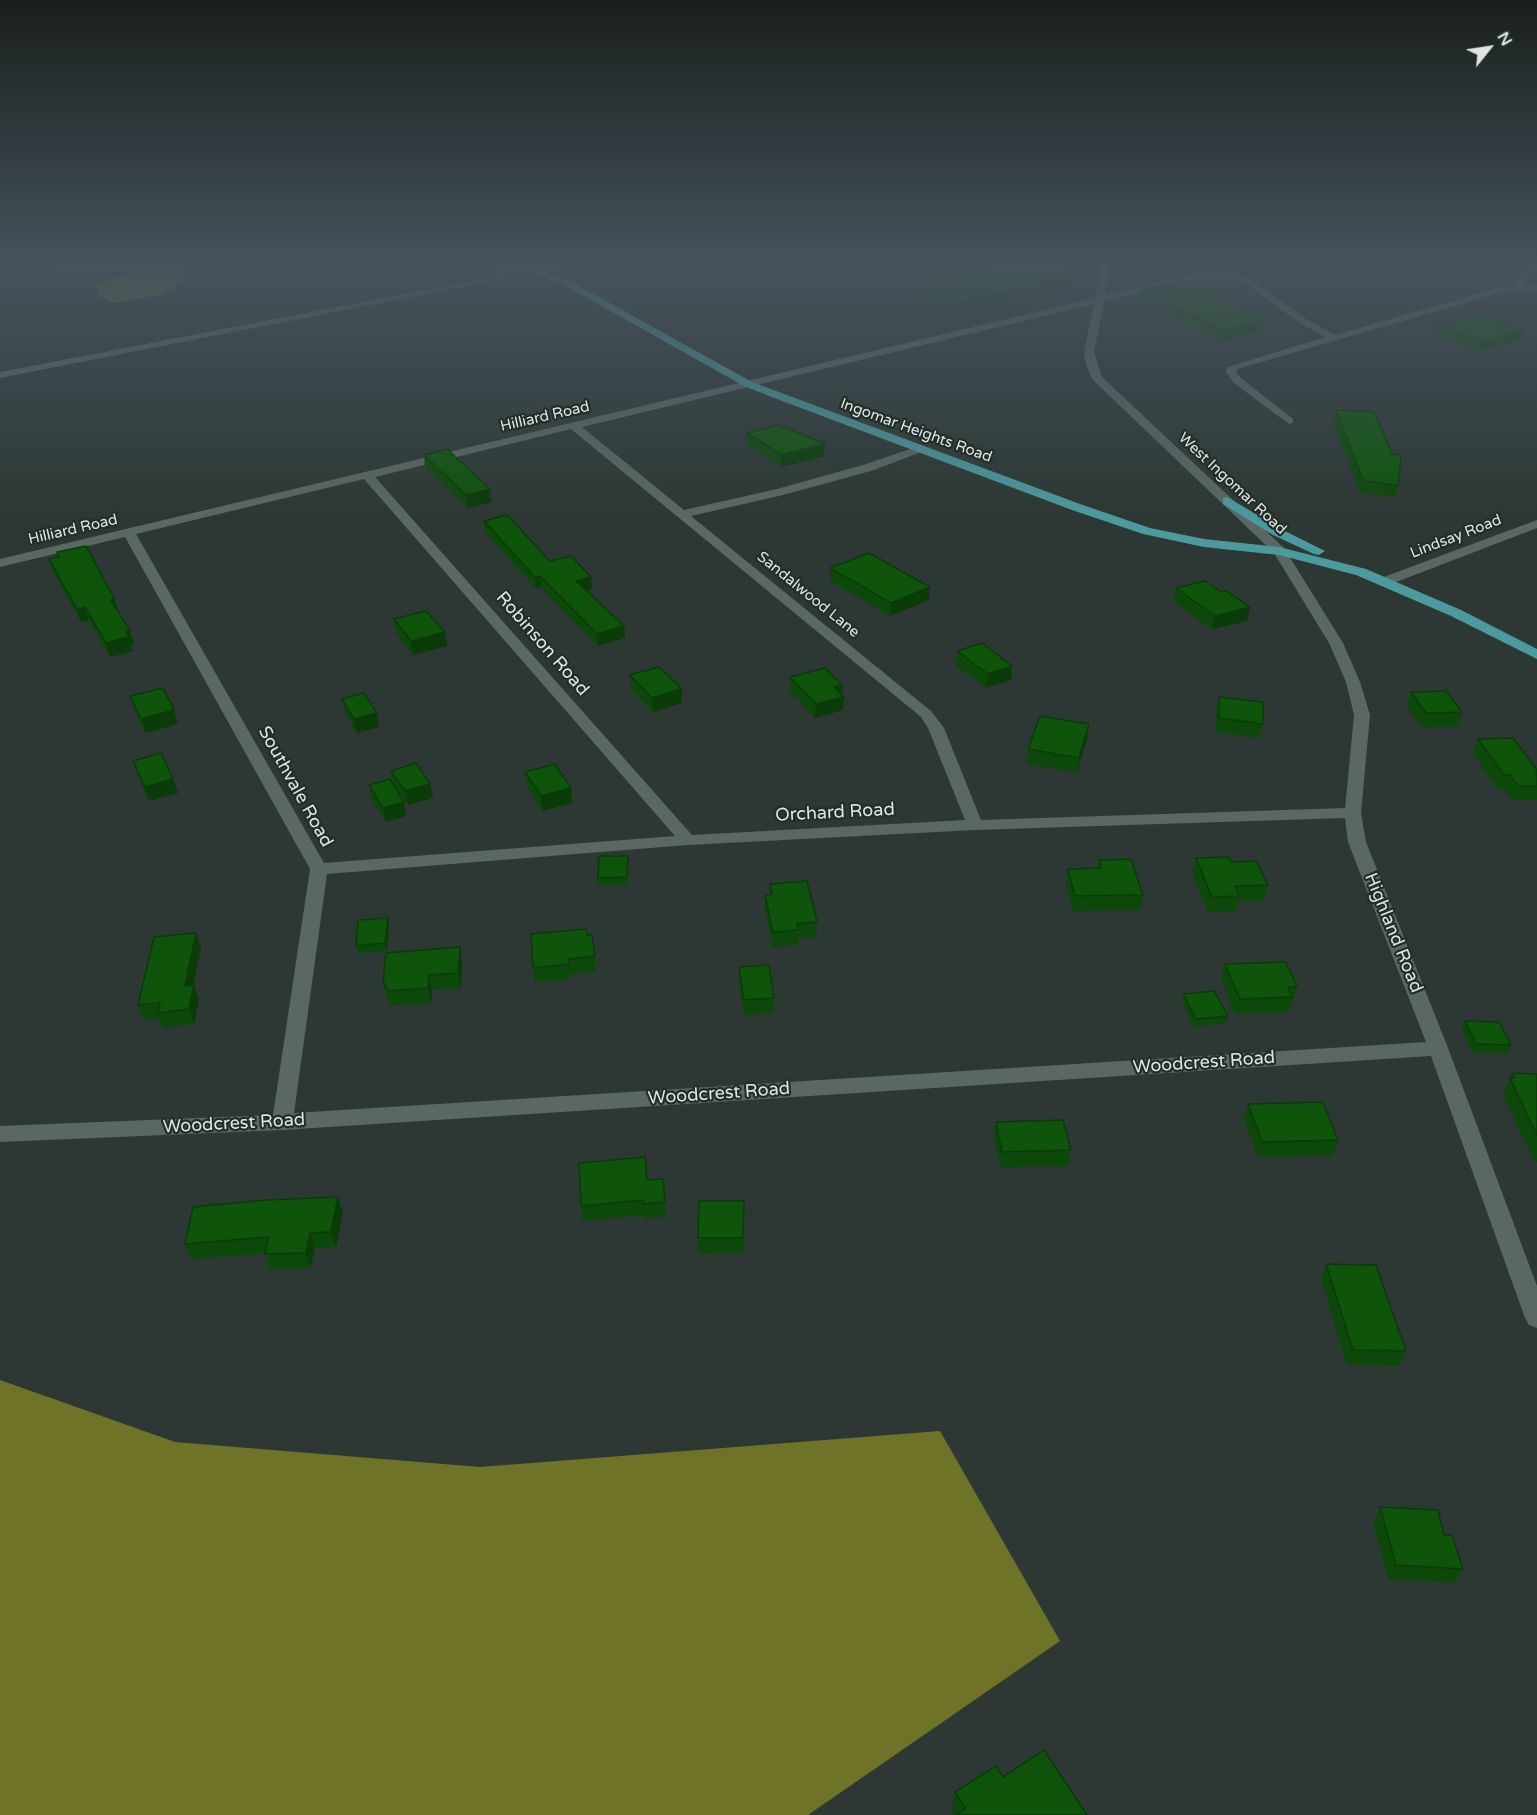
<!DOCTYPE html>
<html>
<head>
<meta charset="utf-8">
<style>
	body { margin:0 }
	#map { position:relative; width:1537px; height:1815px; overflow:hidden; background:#2d3834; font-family:"Varela Round",sans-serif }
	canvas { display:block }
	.north { position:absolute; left:1459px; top:18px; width:60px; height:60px; -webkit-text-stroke:4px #232e2a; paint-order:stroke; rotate:60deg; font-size:16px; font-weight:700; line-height:24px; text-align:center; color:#dee5e2 }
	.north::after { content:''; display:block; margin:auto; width:21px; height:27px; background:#dee5e2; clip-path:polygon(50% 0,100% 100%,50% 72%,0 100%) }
</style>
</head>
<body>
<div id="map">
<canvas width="1537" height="1815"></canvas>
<div class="north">N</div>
</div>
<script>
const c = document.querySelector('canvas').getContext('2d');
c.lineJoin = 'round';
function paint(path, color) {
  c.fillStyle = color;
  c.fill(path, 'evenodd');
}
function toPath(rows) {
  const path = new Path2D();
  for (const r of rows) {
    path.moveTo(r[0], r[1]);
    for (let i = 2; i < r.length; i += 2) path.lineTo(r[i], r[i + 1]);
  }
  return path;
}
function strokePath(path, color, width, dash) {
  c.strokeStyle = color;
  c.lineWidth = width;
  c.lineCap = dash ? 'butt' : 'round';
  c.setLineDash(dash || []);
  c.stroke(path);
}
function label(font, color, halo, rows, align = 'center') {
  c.font = font + ' "Varela Round",sans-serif';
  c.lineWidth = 4.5;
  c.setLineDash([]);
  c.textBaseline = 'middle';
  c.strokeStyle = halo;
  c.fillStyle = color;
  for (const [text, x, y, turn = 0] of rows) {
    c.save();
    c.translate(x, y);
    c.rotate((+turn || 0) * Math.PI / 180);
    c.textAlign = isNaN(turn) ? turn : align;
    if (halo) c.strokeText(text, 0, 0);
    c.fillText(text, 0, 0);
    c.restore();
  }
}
paint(toPath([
	[49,265,189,265,181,275,186,280,162,295,113,303,99,296,95,285,129,273,126,267,68,273],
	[0,1380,175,1442,480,1467,940,1431,1060,1641,808,1815,0,1815]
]), '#6f7328');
paint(toPath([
	[555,265,573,265,0,378,0,372,555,265],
	[1102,265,1110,265,1105,295,1202,272,1226,272,1249,278,1306,319,1335,335,1501,287,1517,286,1515,277,1537,265,1537,272,1523,279,1526,286,1537,286,1537,292,1504,292,1237,369,1236,372,1242,379,1293,419,1293,423,1289,424,1234,383,1226,372,1228,367,1325,337,1300,323,1243,282,1226,278,1202,278,1104,301,1094,352,1102,377,1284,548,1343,643,1360,682,1370,715,1361,813,1366,842,1448,1048,1537,1286,1537,1328,1529,1325,1525,1318,1431,1056,282,1130,0,1142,0,1126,273,1115,310,869,125,537,0,567,0,559,1095,298,1102,265],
	[1094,304,1084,352,1087,368,1093,380,1274,553,1329,643,1346,682,1354,715,1345,808,981,820,944,728,931,711,691,516,783,495,871,471,924,451,924,447,916,447,863,465,777,489,684,510,582,427,1094,304],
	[571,429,921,717,928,728,965,820,692,835,375,477,571,429],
	[364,479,675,836,324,863,136,534,364,479],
	[1345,818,1348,842,1426,1042,294,1113,327,874,688,845,975,830,1345,818],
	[1537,520,1537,528,1391,584,1381,584,1379,581,1381,578,1537,520]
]), '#5b6763');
paint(toPath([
	[490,265,536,268,572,282,752,382,1080,504,1150,528,1204,539,1279,547,1366,569,1461,610,1537,649,1537,659,1451,616,1356,575,1279,555,1204,547,1143,534,1072,510,777,399,744,386,566,286,534,273,494,268,490,265],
	[1227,497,1281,529,1325,551,1319,555,1314,554,1273,535,1223,504,1223,498,1227,497]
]), '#4b9a9e');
paint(toPath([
	[1077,276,1076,285,960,310,921,291,922,282],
	[1141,289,1264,320,1262,330,1221,341,1140,299],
	[1438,326,1524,331,1521,340,1479,351,1436,335],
	[1336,410,1398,486,1395,498,1360,492,1333,422],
	[747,433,824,456,781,467,748,445],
	[424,455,492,502,468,508,425,467],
	[484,521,550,561,591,577,592,589,586,590,625,638,598,646,541,587,536,589,485,532],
	[57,552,119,613,134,644,131,645,133,651,110,657,89,620,81,622,53,572,49,559,59,557],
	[830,568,930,587,929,600,890,616,830,581],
	[1176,588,1221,592,1250,607,1247,621,1212,629,1173,601],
	[394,619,445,632,447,646,413,655,396,633],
	[957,651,1011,680,986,688,956,665],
	[630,675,682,703,653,712,631,689],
	[790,677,844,697,843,710,815,718,790,691],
	[1411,692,1462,712,1458,726,1421,727,1406,705],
	[130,696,178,724,145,733,135,710],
	[1219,697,1263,724,1259,738,1216,732,1216,710],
	[342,699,379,727,357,733,345,713],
	[1089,724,1087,738,1077,772,1027,764,1028,749],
	[1478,739,1537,770,1537,800,1512,800,1504,789,1498,790,1473,753],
	[133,761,173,779,178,793,149,801,137,775],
	[391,771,430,784,433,798,408,805,394,785],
	[525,772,572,803,542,811,527,786],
	[369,785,404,802,406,816,386,822,372,800],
	[1196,858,1231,862,1268,885,1264,900,1238,901,1236,911,1208,912,1192,872],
	[1099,860,1143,895,1140,910,1073,911,1066,884,1068,869,1097,869],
	[628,863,627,885,598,885,598,878],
	[770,884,817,922,817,937,798,938,798,945,773,947,765,910,765,895,770,894],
	[389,925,387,951,357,953,356,946],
	[196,933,201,948,193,985,199,1000,194,1024,163,1028,160,1018,143,1020,138,1005],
	[587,935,592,935,596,971,570,974,570,979,535,982,533,968],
	[462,962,461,988,432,990,431,1003,392,1006,386,996,383,981],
	[1225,964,1297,987,1293,1002,1291,1002,1288,1012,1235,1014,1221,979],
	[739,967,774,998,774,1013,744,1015,739,982],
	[1183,994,1228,1016,1226,1023,1194,1027,1182,1001],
	[1465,1021,1511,1045,1507,1053,1473,1052,1462,1029],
	[1512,1073,1537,1074,1537,1162,1535,1162,1503,1094],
	[1248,1104,1338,1140,1333,1155,1258,1157,1244,1119],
	[996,1122,1071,1150,1068,1166,1000,1167,994,1137],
	[663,1179,666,1217,645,1219,644,1215,583,1221,581,1206,647,1180],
	[744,1201,743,1253,699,1254,698,1238],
	[343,1213,336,1247,315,1248,310,1268,270,1270,265,1253,191,1259,185,1244],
	[1326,1264,1406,1351,1399,1366,1347,1365,1321,1279],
	[1380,1507,1463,1569,1454,1583,1388,1579,1373,1522],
	[1003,1777,1087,1815,954,1815,951,1811,955,1792]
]), '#0c4809');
paint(toPath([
	[1077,276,1076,285,960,310,961,301],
	[1264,320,1262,330,1221,341,1223,330],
	[1524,331,1521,340,1479,351,1482,341],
	[825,444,824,456,781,467,781,455],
	[490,489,492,502,468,508,466,495],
	[540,576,541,587,536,589,535,577],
	[591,577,592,589,577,593,576,581],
	[930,587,929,600,890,616,891,603],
	[111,600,115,600,119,613],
	[85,607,89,620,81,622,77,609],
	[1250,607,1247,621,1212,629,1215,616],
	[624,626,625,638,598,646,597,634],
	[130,631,134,644,131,645,133,651,110,657,106,643,126,632],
	[445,632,447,646,413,655,411,641],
	[1012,666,1011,680,986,688,988,674],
	[842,685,842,697,844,697,843,710,815,718,816,704,834,687],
	[682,689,682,703,653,712,652,698],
	[174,710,178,724,145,733,141,719],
	[377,713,379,727,357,733,354,719],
	[1089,724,1087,738,1077,772,1079,758],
	[173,779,178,793,149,801,145,787],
	[430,784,433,798,408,805,405,791],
	[571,788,572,803,542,811,541,796],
	[404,802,406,816,386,822,383,808],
	[388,918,389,925,387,951,385,943],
	[196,933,201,948,190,1001,185,986],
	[460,947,462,962,461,988,458,973],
	[429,975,432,990,431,1003,428,988],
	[194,985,199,1000,194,1024,189,1009],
	[338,1197,343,1213,336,1247,331,1232],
	[310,1233,315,1248,310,1268,306,1253]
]), '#0a3b08');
const building = toPath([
	[1008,265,1059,265,1077,276,961,301,922,282,1008,265],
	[1188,281,1264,320,1223,330,1141,289,1188,281],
	[1484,315,1524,331,1482,341,1438,326,1484,315],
	[1336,410,1374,412,1392,454,1401,455,1398,486,1363,480,1336,410],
	[779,425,825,444,781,455,747,433,779,425],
	[447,449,490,489,466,495,424,455,447,449],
	[507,515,550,561,571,556,591,577,576,581,624,626,597,634,540,576,535,577,484,521,507,515],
	[86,546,115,600,111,600,130,631,126,632,129,637,106,643,85,607,77,609,49,559,59,557,57,552,86,546],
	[869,553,930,587,891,603,830,568,869,553],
	[1205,581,1221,592,1226,591,1250,607,1215,616,1176,588,1205,581],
	[426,611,445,632,411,641,394,619,426,611],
	[982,643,1012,666,988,674,957,651,982,643],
	[659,667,682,689,652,698,630,675,659,667],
	[825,668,842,685,834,687,844,697,816,704,790,677,825,668],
	[163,688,174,710,141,719,130,696,163,688],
	[1446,691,1462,712,1426,713,1411,692,1446,691],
	[364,693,377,713,354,719,342,699,364,693],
	[1219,697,1263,702,1263,724,1219,718,1219,697],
	[1040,716,1089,724,1079,758,1028,749,1040,716],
	[1513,738,1537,770,1537,773,1536,773,1537,775,1537,786,1518,786,1510,775,1504,775,1478,739,1513,738],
	[161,753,173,779,145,787,133,761,161,753],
	[416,763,430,784,405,791,391,771,416,763],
	[555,764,571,788,541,796,525,772,555,764],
	[390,779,404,802,383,808,369,785,390,779],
	[599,856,628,856,627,877,598,878,599,856],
	[1229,857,1231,862,1256,861,1268,885,1235,886,1239,896,1212,897,1196,858,1229,857],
	[1131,859,1143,895,1075,896,1068,869,1101,868,1099,860,1131,859],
	[807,881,817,922,797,924,798,930,773,932,765,895,772,894,770,884,807,881],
	[388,918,385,943,356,946,358,920,388,918],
	[586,929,587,935,592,935,595,956,568,959,569,964,533,968,531,934,586,929],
	[196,933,185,986,194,985,189,1009,158,1013,160,1003,138,1005,154,937,196,933],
	[460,947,458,973,429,975,428,988,388,991,383,981,386,953,460,947],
	[1286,962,1297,987,1288,987,1292,997,1240,999,1225,964,1286,962],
	[769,965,774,998,744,1000,739,967,769,965],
	[1214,991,1228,1016,1196,1019,1183,994,1214,991],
	[1465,1021,1499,1022,1511,1045,1476,1044,1465,1021],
	[1512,1073,1537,1074,1537,1136,1510,1078,1515,1078,1512,1073],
	[1323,1102,1338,1140,1262,1142,1248,1104,1323,1102],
	[1063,1120,1071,1150,1002,1152,996,1122,1063,1120],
	[645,1157,647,1180,663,1179,665,1202,644,1204,643,1200,581,1206,579,1163,645,1157],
	[338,1197,331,1232,310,1233,306,1253,265,1254,269,1237,185,1244,193,1207,265,1200,338,1197],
	[699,1201,744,1201,743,1238,698,1238,699,1201],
	[1326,1264,1376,1265,1406,1351,1353,1350,1326,1264],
	[1380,1507,1438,1510,1444,1535,1452,1535,1463,1569,1396,1565,1380,1507],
	[1044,1750,1087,1815,956,1815,966,1809,955,1792,996,1766,1003,1777,1044,1750]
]);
paint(building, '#0e540b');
strokePath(building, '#0a3b08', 1.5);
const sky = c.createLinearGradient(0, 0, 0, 519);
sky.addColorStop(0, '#191f1d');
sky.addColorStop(0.51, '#46535c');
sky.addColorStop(1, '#46535c00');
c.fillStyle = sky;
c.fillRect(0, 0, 1537, 519);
label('15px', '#dee5e2', '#232e2a', [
	["Hilliard Road",545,417,-13],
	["Ingomar Heights Road",916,431,20],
	["West Ingomar Road",1232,484,43],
	["Hilliard Road",73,530,-13],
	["Lindsay Road",1456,537,-21],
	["Sandalwood Lane",808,595,39]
]);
label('18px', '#dee5e2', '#232e2a', [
	["Robinson Road",542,644,49],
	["Southvale Road",295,787,61],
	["Orchard Road",835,813,-3],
	["Highland Road",1393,933,68],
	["Woodcrest Road",1204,1063,-4],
	["Woodcrest Road",719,1094,-4],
	["Woodcrest Road",234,1124,-3]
]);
</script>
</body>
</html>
